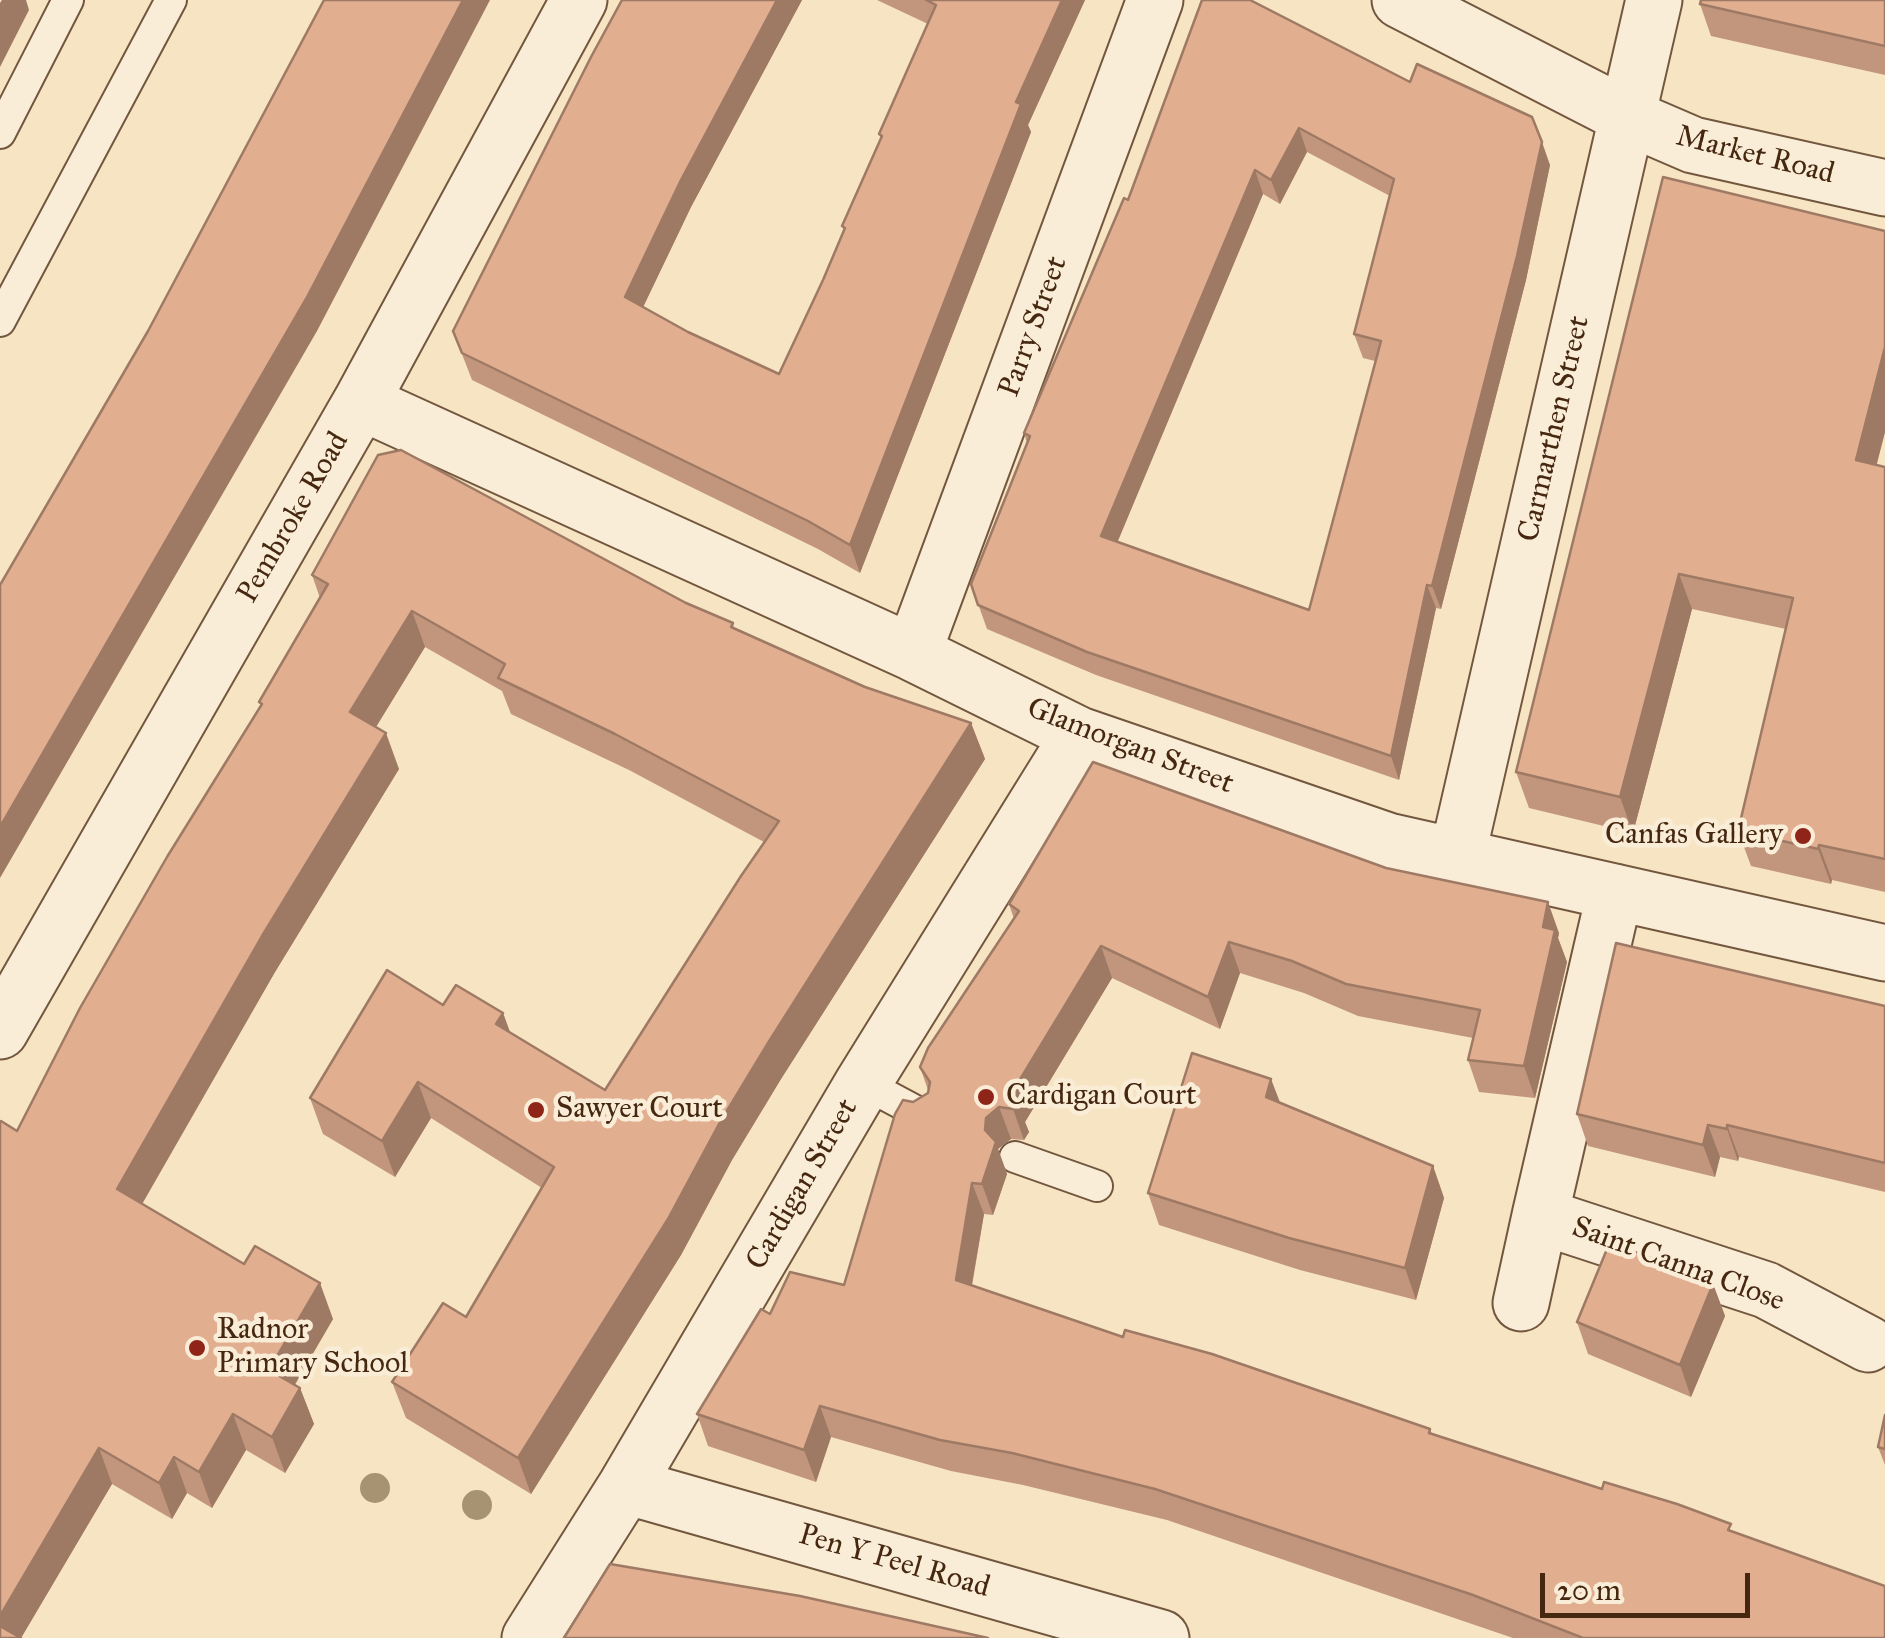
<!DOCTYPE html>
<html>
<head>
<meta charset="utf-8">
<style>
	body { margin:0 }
	#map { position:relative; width:1885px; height:1638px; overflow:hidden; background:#f7e4c3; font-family:"IM FELL Great Primer",serif }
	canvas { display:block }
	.scale { position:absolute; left:1540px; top:1573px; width:210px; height:45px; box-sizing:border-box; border:5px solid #462811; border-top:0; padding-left:12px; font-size:30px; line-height:35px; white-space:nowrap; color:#462811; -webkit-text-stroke:8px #faedd8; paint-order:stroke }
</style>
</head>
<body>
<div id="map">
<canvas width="1885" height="1638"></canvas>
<div class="scale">20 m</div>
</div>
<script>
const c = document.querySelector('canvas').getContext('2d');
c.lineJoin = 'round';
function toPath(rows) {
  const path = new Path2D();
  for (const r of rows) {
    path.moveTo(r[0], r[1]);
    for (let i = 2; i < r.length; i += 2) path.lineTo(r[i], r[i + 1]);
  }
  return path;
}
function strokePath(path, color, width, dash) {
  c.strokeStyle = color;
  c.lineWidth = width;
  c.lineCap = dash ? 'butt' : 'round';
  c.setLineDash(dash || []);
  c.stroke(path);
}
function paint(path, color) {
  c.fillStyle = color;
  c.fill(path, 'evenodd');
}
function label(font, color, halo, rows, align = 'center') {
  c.font = font + ' "IM FELL Great Primer",serif';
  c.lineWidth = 9;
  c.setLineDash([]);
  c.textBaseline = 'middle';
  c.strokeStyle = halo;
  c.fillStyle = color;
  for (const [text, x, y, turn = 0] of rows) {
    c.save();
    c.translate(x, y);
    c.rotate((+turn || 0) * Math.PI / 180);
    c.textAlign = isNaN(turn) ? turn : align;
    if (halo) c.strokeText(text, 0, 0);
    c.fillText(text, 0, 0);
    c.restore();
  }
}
const service = toPath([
	[0,133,68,0],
	[0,321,171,0],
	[863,1083,923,1115],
	[1015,1157,1097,1186]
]);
const minor = toPath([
	[1400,0,1628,117,1693,145,1885,188],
	[361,402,913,653,1079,735,1388,841,1885,953],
	[913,653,1155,0],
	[1457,857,1654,0],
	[1615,892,1540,1216,1766,1290,1868,1344],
	[0,1031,361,402,579,0],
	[1521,1303,1540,1216],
	[626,1486,1161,1638],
	[530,1638,626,1486,863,1083,1079,735]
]);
strokePath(service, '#72573e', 34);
strokePath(minor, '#72573e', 59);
strokePath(service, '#faedd8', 30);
strokePath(minor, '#faedd8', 55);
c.fillStyle = '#a79272';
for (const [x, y] of [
	[375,1488],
	[477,1505]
]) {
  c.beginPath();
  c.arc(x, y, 15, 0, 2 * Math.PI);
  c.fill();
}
paint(toPath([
	[622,0,802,0,691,207,643,307,688,332,779,374,823,280,844,231,842,226,881,139,879,134,928,24,877,0,1085,0,1028,125,1031,132,860,573,818,549,472,380,453,331],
	[1202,0,1550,165,1526,280,1441,609,1436,608,1399,780,1096,675,987,629,971,584,1027,443,1024,433,1128,200],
	[1307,152,1390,196,1354,334,1363,358,1375,361,1309,610,1117,542,1263,194,1280,204],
	[1885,0,1885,75,1711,36,1700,4],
	[1885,231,1885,432,1876,465,1885,467,1885,892,1832,880,1831,884,1751,866,1738,831,1786,629,1692,609,1633,833,1529,808,1516,772],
	[312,575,686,603,733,623,734,628,865,687,971,723,985,759,781,1079,732,1160,681,1255,531,1494,406,1418,392,1382,466,1317,542,1188,431,1118,395,1177,323,1134,310,1098,443,1005,503,1013,510,1032,605,1090,764,842,629,770,511,714,502,691,425,647,376,727,399,769,275,972,142,1204,333,1319,295,1385,300,1388,314,1424,285,1473,246,1450,212,1508,187,1493,172,1519,112,1484,21,1638,17,1131,261,706,259,702,320,598],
	[1009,904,1559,933,1558,938,1567,962,1535,1098,1479,1092,1468,1060,1473,1038,1358,1016,1304,993,1240,973,1220,1029,1112,978,1025,1122,1029,1132,1024,1140,1011,1139,998,1149,1007,1174,993,1215,984,1214,972,1286,1123,1337,1430,1429,1432,1434,1733,1531,1885,1638,1513,1638,1167,1520,1023,1485,951,1471,831,1437,816,1482,708,1446,697,1414,770,1314,844,1285,913,1102,928,1093,928,1090,920,1067,1014,919],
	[1885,1006,1885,1192,1739,1157,1738,1161,1720,1157,1715,1177,1588,1146,1577,1114],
	[1280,1103,1433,1166,1444,1198,1416,1300,1300,1270,1159,1225,1148,1193],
	[1713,1284,1725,1316,1691,1397,1588,1354,1577,1322],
	[1885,1415,1885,1465,1878,1447]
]), '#c2967c');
paint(toPath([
	[2,0,26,0,29,10,0,67,0,3],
	[463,0,490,0,317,331,0,878,0,827],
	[777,0,802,0,691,207,635,324,625,297,681,180],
	[1062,0,1085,0,1028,125,1031,132,860,573,850,545,1016,102],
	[1299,128,1307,152,1280,204,1271,180],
	[1542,142,1550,165,1526,280,1441,609,1432,586],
	[1255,170,1263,194,1110,560,1101,536],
	[1885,347,1885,432,1869,495,1856,460],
	[1679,574,1692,609,1633,833,1620,797],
	[1427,585,1436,608,1399,780,1391,756],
	[412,611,425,647,363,748,350,712],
	[971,723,985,759,781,1079,732,1160,681,1255,531,1494,518,1458,768,1043],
	[386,733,399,769,275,972,130,1225,117,1189,262,936],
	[1819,845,1832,880,1831,884,1818,849],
	[1548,902,1559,933,1558,938,1567,962,1535,1098,1524,1066,1543,927],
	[1229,942,1240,973,1220,1029,1208,997],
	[1101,946,1112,978,1025,1122,1029,1132,1024,1140,1013,1109,1010,1096],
	[503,1013,516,1049,496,1024],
	[1271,1079,1283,1110,1266,1097],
	[418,1082,431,1118,395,1177,382,1141],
	[999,1107,1011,1139,998,1149,1007,1174,993,1215,982,1184,986,1118],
	[1708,1125,1720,1157,1715,1177,1703,1145],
	[1727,1125,1739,1157,1738,1161,1727,1129],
	[1433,1166,1444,1198,1416,1300,1405,1268],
	[972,1183,984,1214,967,1312,956,1280],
	[320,1283,333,1319,282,1406,269,1370],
	[1713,1284,1725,1316,1691,1397,1680,1365],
	[300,1388,314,1424,285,1473,272,1437],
	[820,1406,831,1437,816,1482,804,1450],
	[233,1414,246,1450,212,1508,199,1472],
	[99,1448,112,1484,21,1638,0,1635,0,1616],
	[174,1457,187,1493,172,1519,159,1483]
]), '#9e7a65');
const building = toPath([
	[324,0,463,0,306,299,0,827,0,585,148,331,324,0],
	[622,0,777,0,681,180,625,297,688,332,779,374,823,280,845,228,842,226,882,136,879,134,936,5,926,0,1062,0,1016,102,1021,104,850,545,808,521,462,353,453,331,591,57,622,0],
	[1202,0,1250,0,1410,82,1417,64,1532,117,1542,142,1517,256,1432,586,1427,585,1391,756,1087,652,978,605,971,584,1030,436,1024,433,1124,198,1128,200,1202,0],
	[1299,128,1394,179,1354,334,1381,341,1309,610,1101,536,1255,170,1271,180,1299,128],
	[1701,0,1885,0,1885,46,1700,4,1701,0],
	[1663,177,1885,231,1885,347,1856,460,1885,467,1885,859,1819,845,1818,849,1738,831,1793,598,1679,574,1620,797,1516,772,1663,177],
	[401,450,686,603,733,623,731,627,865,687,971,723,768,1043,719,1124,668,1219,518,1458,392,1382,443,1303,466,1317,554,1167,418,1082,382,1141,310,1098,387,970,443,1005,456,985,503,1013,496,1024,605,1090,741,876,779,821,615,734,498,678,505,664,412,611,350,712,386,733,262,936,117,1189,244,1264,255,1246,320,1283,269,1370,300,1388,272,1437,233,1414,199,1472,174,1457,159,1483,99,1448,0,1616,0,1123,1,1121,17,1131,80,1008,167,857,262,704,259,702,328,584,312,575,378,455,401,450],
	[1093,762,1386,868,1548,902,1543,927,1555,930,1524,1066,1468,1060,1480,1010,1346,984,1292,961,1229,942,1208,997,1101,946,1010,1096,1017,1100,1013,1109,999,1107,986,1118,985,1130,996,1142,982,1184,972,1183,956,1280,1123,1337,1125,1330,1212,1354,1430,1429,1429,1433,1602,1489,1604,1482,1677,1504,1731,1524,1728,1530,1885,1586,1885,1638,1583,1638,1473,1595,1155,1489,1012,1453,940,1440,820,1406,804,1450,697,1414,761,1309,770,1314,790,1272,844,1285,895,1114,903,1100,913,1102,928,1093,930,1082,920,1067,928,1048,1019,911,1009,904,1093,762],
	[1616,943,1885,1006,1885,1163,1727,1125,1727,1129,1708,1125,1703,1145,1577,1114,1616,943],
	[1192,1053,1271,1079,1266,1097,1433,1166,1405,1268,1289,1238,1148,1193,1192,1053],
	[1607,1249,1626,1249,1644,1255,1713,1284,1680,1365,1577,1322,1607,1249],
	[1885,1415,1885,1449,1878,1447,1885,1415],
	[610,1564,800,1596,988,1638,564,1638,610,1564],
	[0,1626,21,1638,0,1638,0,1626]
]);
paint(building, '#e1ae90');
strokePath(building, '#9e7a65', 2.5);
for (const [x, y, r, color] of [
	[1803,836,10,"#8f2418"],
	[986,1097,10,"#8f2418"],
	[536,1110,10,"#8f2418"],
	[197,1348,10,"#8f2418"]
]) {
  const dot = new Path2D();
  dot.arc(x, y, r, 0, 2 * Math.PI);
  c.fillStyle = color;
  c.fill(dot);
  strokePath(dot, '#faedd8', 4);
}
label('30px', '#462811', '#faedd8', [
	["Market Road",1755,156,14],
	["Parry Street",1034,327,-70],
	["Carmarthen Street",1555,429,-77],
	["Pembroke Road",294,518,-60],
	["Glamorgan Street",1130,747,21],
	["Cardigan Street",803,1185,-60],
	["Saint Canna Close",1678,1265,20],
	["Pen Y Peel Road",894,1562,16]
]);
label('30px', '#462811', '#faedd8', [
	["Canfas Gallery",1783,836,"right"],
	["Cardigan Court",1006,1097],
	["Sawyer Court",556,1110],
	["Radnor",217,1331],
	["Primary School",217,1365]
], 'left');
</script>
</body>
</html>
